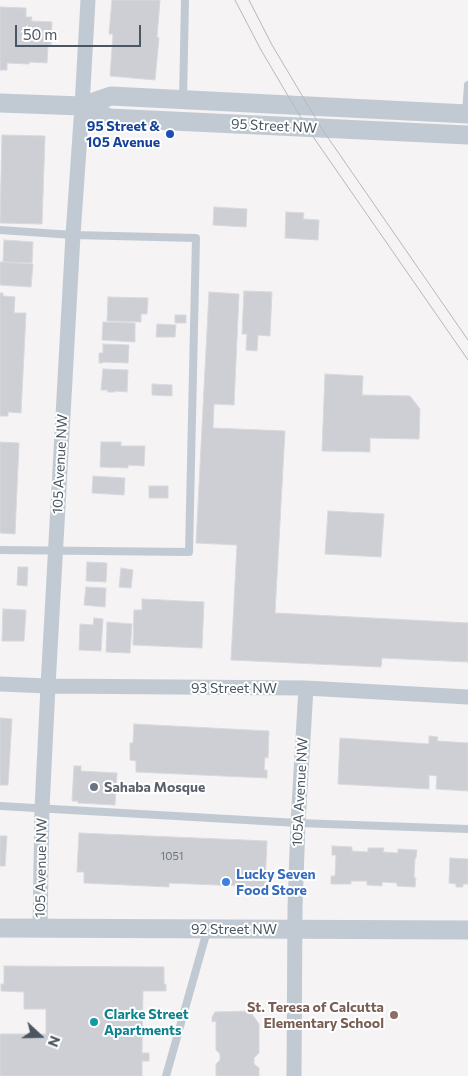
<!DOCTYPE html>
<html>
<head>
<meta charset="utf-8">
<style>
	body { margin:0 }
	#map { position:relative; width:468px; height:1076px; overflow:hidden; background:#f5f3f3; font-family:Commissioner,sans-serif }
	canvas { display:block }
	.north { position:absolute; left:15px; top:1011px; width:50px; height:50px; -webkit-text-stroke:4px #fff; paint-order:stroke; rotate:111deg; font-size:14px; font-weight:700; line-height:20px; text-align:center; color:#4a5661 }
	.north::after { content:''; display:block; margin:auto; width:18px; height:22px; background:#4a5661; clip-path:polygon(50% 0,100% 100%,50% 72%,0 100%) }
	.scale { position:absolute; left:15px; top:25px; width:126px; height:22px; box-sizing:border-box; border:2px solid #4a5661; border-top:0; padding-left:6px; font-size:15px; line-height:18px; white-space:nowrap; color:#4a5661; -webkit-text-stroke:4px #fff; paint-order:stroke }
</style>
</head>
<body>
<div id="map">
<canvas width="468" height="1076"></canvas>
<div class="north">N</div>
<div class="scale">50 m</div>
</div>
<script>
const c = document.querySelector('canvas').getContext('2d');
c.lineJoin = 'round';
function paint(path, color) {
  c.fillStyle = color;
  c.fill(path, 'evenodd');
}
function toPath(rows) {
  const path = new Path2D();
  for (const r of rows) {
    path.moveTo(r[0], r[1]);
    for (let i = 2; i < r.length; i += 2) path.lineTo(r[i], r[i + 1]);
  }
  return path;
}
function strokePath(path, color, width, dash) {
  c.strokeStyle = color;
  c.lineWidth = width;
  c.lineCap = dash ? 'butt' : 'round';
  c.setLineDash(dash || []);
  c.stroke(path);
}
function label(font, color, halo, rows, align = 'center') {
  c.font = font + ' Commissioner,sans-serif';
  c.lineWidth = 4;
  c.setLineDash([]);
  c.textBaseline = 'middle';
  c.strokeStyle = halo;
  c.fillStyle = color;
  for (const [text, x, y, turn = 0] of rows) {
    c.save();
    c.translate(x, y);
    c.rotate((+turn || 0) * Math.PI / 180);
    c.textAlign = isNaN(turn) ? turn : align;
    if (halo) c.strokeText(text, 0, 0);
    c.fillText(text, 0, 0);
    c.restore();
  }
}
const building = toPath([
	[112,0,160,0,157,37,159,38,155,80,110,76,113,34,109,34,112,0],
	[0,7,26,8,26,17,32,17,31,21,52,22,51,45,48,45,47,63,30,62,29,64,7,63,7,70,0,70,0,7],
	[2,135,45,136,42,224,0,223,2,135],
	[214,207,247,209,246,227,213,225,214,207],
	[286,212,304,213,303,219,319,220,318,240,285,238,286,212],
	[4,240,33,242,32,263,3,262,4,240],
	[0,262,33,264,31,287,0,285,0,262],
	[244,291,272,292,270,336,258,335,257,351,246,350,247,334,242,334,244,291],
	[209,292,239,294,234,405,214,404,213,428,285,431,275,613,468,623,468,662,382,658,381,667,231,660,237,545,196,543,209,292],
	[0,293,3,293,3,296,15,297,14,313,26,313,21,413,8,412,8,416,0,416,0,293],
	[108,297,148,298,147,314,141,314,141,322,107,321,108,297],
	[175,315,186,315,186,323,175,323,175,315],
	[103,322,135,323,135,342,102,340,103,322],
	[157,324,176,325,175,337,156,337,157,324],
	[103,344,129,345,128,363,103,362,103,363,99,363,99,353,103,353,103,344],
	[103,369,128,370,127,392,115,391,115,392,107,392,108,390,101,390,103,369],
	[325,374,363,376,362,395,410,396,420,409,419,439,370,438,370,452,322,451,325,374],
	[152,384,172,385,172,396,152,395,152,384],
	[0,442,19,443,15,534,0,533,0,442],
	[101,442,121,442,121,446,145,446,144,466,128,465,128,468,100,467,101,442],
	[93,476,125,478,124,495,92,493,93,476],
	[149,486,168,486,168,498,149,498,149,486],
	[328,511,384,514,381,557,325,554,328,511],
	[87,562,107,563,106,582,86,581,87,562],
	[18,567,28,567,27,586,17,585,18,567],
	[121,568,133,570,131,588,119,587,121,568],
	[86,587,106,588,105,607,84,605,86,587],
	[142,599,204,602,202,648,133,645,134,610,142,610,142,599],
	[3,609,26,610,24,641,2,641,3,609],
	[94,618,103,619,101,651,79,650,80,624,93,625,94,618],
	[107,622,132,624,130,653,106,652,107,622],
	[0,718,12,719,8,785,0,785,0,718],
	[134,724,269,731,268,758,265,757,264,770,267,770,267,778,136,772,136,761,130,760,130,743,133,743,134,724],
	[429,736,438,737,437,741,468,743,468,791,436,789,437,776,429,775,429,789,338,784,340,738,429,744,429,736],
	[74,766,81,766,81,771,117,773,115,805,78,803,78,801,72,801,74,766],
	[79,833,267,841,265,887,169,883,169,887,84,883,84,872,77,872,79,833],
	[0,836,7,836,5,866,0,866,0,836],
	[332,846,352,847,352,851,368,852,368,848,384,848,383,852,398,853,398,849,417,850,416,858,415,858,414,878,416,878,415,887,397,886,397,883,382,882,382,886,367,885,367,881,351,881,351,884,331,884,331,876,335,876,336,855,332,855,332,846],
	[450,858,468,859,468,884,463,884,463,887,456,887,456,884,449,883,450,858],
	[4,966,164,967,164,984,166,984,166,991,143,991,142,1053,149,1053,149,1061,142,1061,142,1076,0,1076,0,1034,46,1034,46,1009,24,1009,24,992,1,991,1,984,4,984,4,966],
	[250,1011,259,1024,259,1053,254,1058,254,1064,259,1068,259,1076,216,1076,216,1064,220,1060,220,1054,216,1050,216,1021,212,1022,212,1017,215,1012,250,1011]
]);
paint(building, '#cdcfd5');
strokePath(building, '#d7d9de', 1);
strokePath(toPath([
	[183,100,185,0],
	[466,113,468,85],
	[0,230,73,235,196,238,189,552,0,550],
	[0,806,298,823,468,829],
	[166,1076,207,931]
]), '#c1cad2', 8);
strokePath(toPath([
	[0,684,48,686,306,688,468,697],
	[40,928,42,808,48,686,73,235,82,106,88,0],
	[294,1076,295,907,298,823,306,688]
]), '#c1cad2', 15);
strokePath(toPath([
	[0,103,82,106,111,96,468,114],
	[82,106,109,118,468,135],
	[0,928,468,930]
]), '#c1cad2', 19);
strokePath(toPath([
	[235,0,261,50,307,128,468,360],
	[249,0,272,45,322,129,468,340]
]), '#b5b8bd', 1);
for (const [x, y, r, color] of [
	[170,134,5,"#1a4fb4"],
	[94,787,5,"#6b7280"],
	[226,882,5,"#3f7fe0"],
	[394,1015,5,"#8d6e63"],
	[94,1022,5,"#0f9aa8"]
]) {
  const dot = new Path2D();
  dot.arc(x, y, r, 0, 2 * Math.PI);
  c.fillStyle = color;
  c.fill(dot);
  strokePath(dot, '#fff', 2);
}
label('11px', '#6b747e', null, [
	["1051",172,856]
]);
label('bold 14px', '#164399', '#fff', [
	["95 Street &",160,126],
	["105 Avenue",160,142]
], 'right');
label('14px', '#4a5661', '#fff', [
	["95 Street NW",274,126,3],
	["105 Avenue NW",60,464,-87],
	["93 Street NW",234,688],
	["105A Avenue NW",300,792,-87],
	["105 Avenue NW",41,868,-89],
	["92 Street NW",234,929]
]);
label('bold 14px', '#5b616d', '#fff', [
	["Sahaba Mosque",104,787]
], 'left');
label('bold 14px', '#366cbe', '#fff', [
	["Lucky Seven",236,874],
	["Food Store",236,890]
], 'left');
label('bold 14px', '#785e54', '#fff', [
	["St. Teresa of Calcutta",384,1007],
	["Elementary School",384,1023]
], 'right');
label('bold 14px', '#0d838f', '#fff', [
	["Clarke Street",104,1014],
	["Apartments",104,1030]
], 'left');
</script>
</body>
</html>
